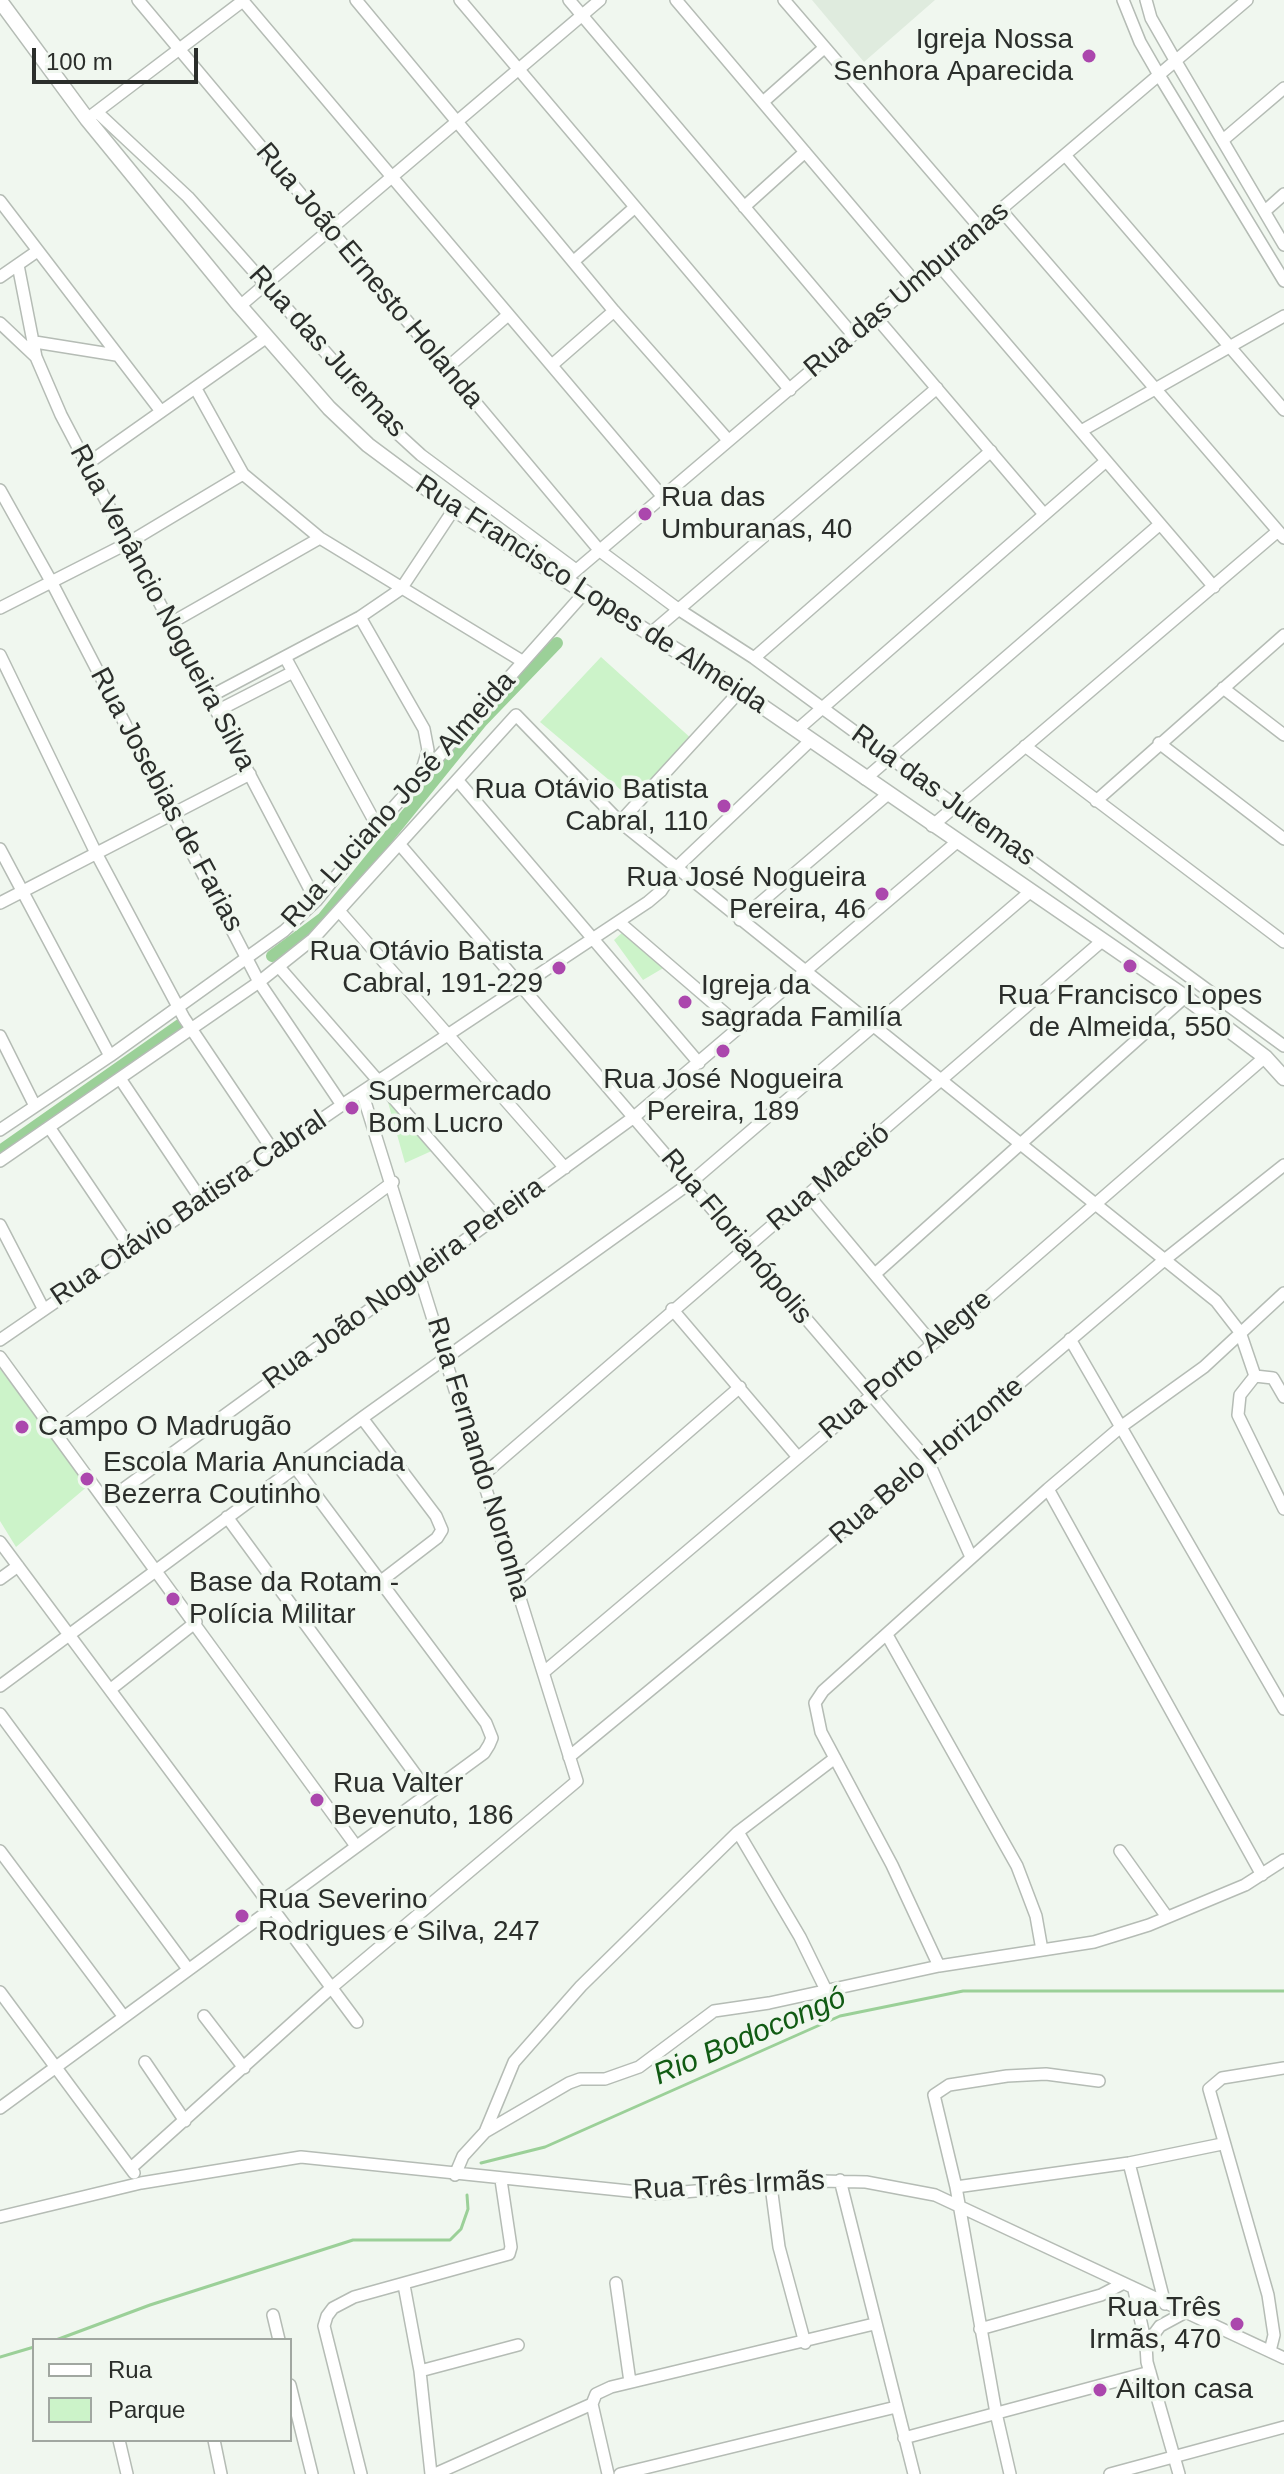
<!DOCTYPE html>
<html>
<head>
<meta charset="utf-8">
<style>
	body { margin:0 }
	#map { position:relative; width:1284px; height:2474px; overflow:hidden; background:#f0f7ef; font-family:Arial,sans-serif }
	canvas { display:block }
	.legend { position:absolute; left:32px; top:2338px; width:260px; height:104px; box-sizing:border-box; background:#f0f7ef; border:2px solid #a1a7a1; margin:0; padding:10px 14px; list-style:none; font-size:24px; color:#2b2e2b }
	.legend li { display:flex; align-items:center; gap:16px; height:40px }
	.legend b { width:40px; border:2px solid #a1a7a1 }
	.scale { position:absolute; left:32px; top:48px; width:166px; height:36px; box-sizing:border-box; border:4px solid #2b2e2b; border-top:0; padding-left:10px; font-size:24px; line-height:28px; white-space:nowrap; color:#2b2e2b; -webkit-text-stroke:6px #f0f7ef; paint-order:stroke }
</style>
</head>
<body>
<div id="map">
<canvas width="1284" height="2474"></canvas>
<ul class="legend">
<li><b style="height:10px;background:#fff"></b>Rua</li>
<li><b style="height:22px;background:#ccf3c9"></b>Parque</li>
</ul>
<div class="scale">100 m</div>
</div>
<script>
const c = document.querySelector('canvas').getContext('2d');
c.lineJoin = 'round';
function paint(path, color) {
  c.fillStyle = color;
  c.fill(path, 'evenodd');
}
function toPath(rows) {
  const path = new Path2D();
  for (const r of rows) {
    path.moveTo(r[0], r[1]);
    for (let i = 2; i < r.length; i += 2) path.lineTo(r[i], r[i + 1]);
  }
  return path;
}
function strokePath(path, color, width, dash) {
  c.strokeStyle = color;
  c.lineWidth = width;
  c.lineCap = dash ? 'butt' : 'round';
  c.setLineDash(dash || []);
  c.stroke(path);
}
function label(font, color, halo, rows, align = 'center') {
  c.font = font + ' Arial,sans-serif';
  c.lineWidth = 7;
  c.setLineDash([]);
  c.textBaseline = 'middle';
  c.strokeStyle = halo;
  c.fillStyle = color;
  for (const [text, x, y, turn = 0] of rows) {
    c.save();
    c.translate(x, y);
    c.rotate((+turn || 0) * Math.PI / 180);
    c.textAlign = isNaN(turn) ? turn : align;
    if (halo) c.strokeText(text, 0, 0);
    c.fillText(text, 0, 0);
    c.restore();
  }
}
paint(toPath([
	[812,0,935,0,864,62]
]), '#dfebde');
paint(toPath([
	[601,657,693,740,634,801,540,722],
	[625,930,665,967,643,980,614,940],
	[384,1088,436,1149,405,1163],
	[0,1369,89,1485,16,1547,0,1521]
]), '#ccf3c9');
strokePath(toPath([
	[481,2163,545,2147,840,2016,963,1991,1284,1991],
	[56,2340,150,2305,353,2240,450,2240,461,2229,468,2209,467,2195],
	[0,2357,34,2347]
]), '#9bd098', 3);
strokePath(toPath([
	[272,956,323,918,482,721,557,643],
	[0,1151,184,1022]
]), '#9bd098', 12);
const minor = toPath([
	[138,0,600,551,678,609,754,658,1284,1046],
	[356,0,614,311,728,440],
	[460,0,790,390],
	[569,0,853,335],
	[676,0,916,283],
	[784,0,980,228],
	[1123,0,1140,42,1159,75,1284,281],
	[1146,0,1151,18,1175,60,1284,245],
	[243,1,663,497],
	[763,102,824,48],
	[97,112,188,197,397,433,421,455,576,570],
	[91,116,244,0],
	[1223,140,1284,88],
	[1065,155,1284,410],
	[0,201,160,410],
	[744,207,805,152],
	[1001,210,1284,538],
	[1265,211,1284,194],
	[574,261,634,208],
	[938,264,1214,587],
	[18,265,36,357],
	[0,277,36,252],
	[240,306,600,0],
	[875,316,1043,513],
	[0,323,36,357,61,415,316,901],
	[35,342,116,355],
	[552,365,614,311],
	[448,367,508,315],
	[196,389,243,474,320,538,522,661],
	[1081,431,1284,316],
	[87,464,267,337],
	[0,490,52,583,259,982,342,1105],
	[566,579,1247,0],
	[0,608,128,543,243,474],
	[360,617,424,729,428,750,421,773],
	[171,623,320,538],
	[651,633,937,388],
	[0,655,95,851,184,1018,274,1152],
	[285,657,377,826],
	[754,658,991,451],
	[1223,688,1284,735],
	[209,697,360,617,401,589,454,509],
	[217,711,293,672],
	[797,730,1106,461],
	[1159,743,1284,839],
	[1025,746,1284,942],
	[865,779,1159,525],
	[459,782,699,1063],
	[1096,801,1284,635],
	[620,822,740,691],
	[932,826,1278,531],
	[401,846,928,1461,971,1557],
	[0,849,110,1056],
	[0,903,250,774],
	[340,912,565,1168],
	[740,920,888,794],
	[620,923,741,1027],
	[279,967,496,1216],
	[0,1036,35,1106],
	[121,1080,202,1201],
	[49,1127,132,1250],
	[0,1130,110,1056,284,931,316,901,377,826,586,591],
	[0,1161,259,982,313,939,516,715,620,822,1216,1301,1240,1332,1255,1376],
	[809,1196,932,1343],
	[0,1225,43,1308],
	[875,1274,1185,997],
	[672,1309,797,1456],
	[1070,1339,1284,1709],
	[0,1340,342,1105,648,902,661,891,676,868,811,740],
	[0,1357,356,1846],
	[1255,1376,1240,1395,1238,1415,1284,1509],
	[1255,1376,1273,1378,1284,1397],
	[362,1418,436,1516,442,1530,437,1538,381,1581],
	[56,1432,393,1182],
	[483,1475,1102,941],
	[1048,1489,1262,1875],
	[107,1501,634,1117,958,841],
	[227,1517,429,1793],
	[0,1542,357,2022],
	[0,1579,18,1566],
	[515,1582,740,1387],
	[887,1635,1017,1866,1036,1916,1042,1950],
	[544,1672,986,1299,1265,1057],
	[0,1686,362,1418,690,1183,1031,891],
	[111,1689,196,1622],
	[0,1714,188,1969],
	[569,1757,928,1461,1163,1261,1284,1165],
	[738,1832,800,1937,825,1988],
	[0,1851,124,2017],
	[1120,1851,1167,1917],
	[939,1966,892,1865,821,1732,815,1703,823,1691,1048,1489,1122,1426,1204,1367,1284,1293],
	[0,1992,134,2173],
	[204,2016,244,2068],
	[145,2062,185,2121],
	[0,2108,484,1753,489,1745,492,1738,486,1723,295,1467],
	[485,2132,514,2062,581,1986,738,1832,835,1758],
	[1129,2163,1165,2304],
	[131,2168,331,1988,577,1781,362,1092],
	[455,2175,463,2156,485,2132,569,2083,580,2079,605,2079,639,2067,714,2011,769,2003,939,1966,1094,1942,1149,1925,1245,1885,1284,1860],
	[840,2180,914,2474],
	[771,2186,779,2247,805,2343],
	[956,2187,1129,2163,1222,2144],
	[0,2217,141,2183,301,2157,658,2194,820,2181,866,2182,935,2195,1284,2358],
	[616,2283,630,2382],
	[404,2285,420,2371,431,2474],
	[1134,2290,1146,2345],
	[273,2315,279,2340],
	[980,2329,1101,2295,1122,2284],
	[1270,2351,1274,2335,1268,2295,1209,2089,1222,2078,1284,2068],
	[420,2371,518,2345],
	[290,2385,312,2474],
	[592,2404,608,2474],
	[904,2438,1150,2372],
	[119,2440,127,2474],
	[214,2440,221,2474],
	[361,2474,324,2326,327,2316,333,2308,354,2297,509,2254,511,2247,501,2180],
	[435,2474,592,2404,596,2394,611,2387,874,2324],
	[620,2474,896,2407],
	[1010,2474,996,2413,956,2187,934,2095,949,2085,1007,2076,1046,2074,1099,2081],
	[1110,2474,1284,2427],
	[1179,2474,1147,2362,1146,2345,1160,2326,1184,2313]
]);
const major = toPath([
	[0,1,87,119,240,306,329,408,368,445,454,509,740,691,1185,997,1265,1057,1284,1078]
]);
strokePath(minor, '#b5bcb5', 14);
strokePath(major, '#b5bcb5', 17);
strokePath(minor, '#fff', 11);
strokePath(major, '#fff', 14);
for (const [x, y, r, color] of [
	[1089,56,8,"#ab47ad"],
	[645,514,8,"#ab47ad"],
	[724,806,8,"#ab47ad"],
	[882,894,8,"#ab47ad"],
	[1130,966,8,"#ab47ad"],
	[559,968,8,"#ab47ad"],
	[685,1002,8,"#ab47ad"],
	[723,1051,8,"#ab47ad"],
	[352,1108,8,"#ab47ad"],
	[22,1427,8,"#ab47ad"],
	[87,1479,8,"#ab47ad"],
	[173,1599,8,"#ab47ad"],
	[317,1800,8,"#ab47ad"],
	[242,1916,8,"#ab47ad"],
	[1237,2324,8,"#ab47ad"],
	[1100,2390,8,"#ab47ad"]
]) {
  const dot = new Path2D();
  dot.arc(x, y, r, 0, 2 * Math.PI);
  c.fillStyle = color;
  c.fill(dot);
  strokePath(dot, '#f0f7ef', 3);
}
label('28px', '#2b2e2b', '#f0f7ef', [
	["Igreja Nossa",1073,40,"right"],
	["Senhora Aparecida",1073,72,"right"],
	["Rua das",661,498],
	["Umburanas, 40",661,530],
	["Rua Otávio Batista",708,790,"right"],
	["Cabral, 110",708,822,"right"],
	["Rua José Nogueira",866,878,"right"],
	["Pereira, 46",866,910,"right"],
	["Rua Otávio Batista",543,952,"right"],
	["Cabral, 191-229",543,984,"right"],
	["Igreja da",701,986],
	["sagrada Familía",701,1018],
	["Rua Francisco Lopes",1130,996,"center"],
	["de Almeida, 550",1130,1028,"center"],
	["Rua José Nogueira",723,1080,"center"],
	["Pereira, 189",723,1112,"center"],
	["Supermercado",368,1092],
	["Bom Lucro",368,1124],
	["Campo O Madrugão",38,1427],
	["Escola Maria Anunciada",103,1463],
	["Bezerra Coutinho",103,1495],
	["Base da Rotam -",189,1583],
	["Polícia Militar",189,1615],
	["Rua Valter",333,1784],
	["Bevenuto, 186",333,1816],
	["Rua Severino",258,1900],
	["Rodrigues e Silva, 247",258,1932],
	["Rua Três",1221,2308,"right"],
	["Irmãs, 470",1221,2340,"right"],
	["Ailton casa",1116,2390]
], 'left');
label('28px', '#2b2e2b', '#f0f7ef', [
	["Rua João Ernesto Holanda",369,276,50],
	["Rua das Umburanas",907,290,-40],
	["Rua das Juremas",327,352,48],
	["Rua Francisco Lopes de Almeida",591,595,33],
	["Rua Venâncio Nogueira Silva",162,608,62],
	["Rua das Juremas",943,796,36],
	["Rua Josebias de Farias",166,800,62],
	["Rua Luciano José Almeida",399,800,-48],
	["Rua Maceió",829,1178,-40],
	["Rua Otávio Batisra Cabral",189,1209,-34],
	["Rua Florianópolis",736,1237,50],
	["Rua João Nogueira Pereira",404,1284,-36],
	["Rua Porto Alegre",906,1365,-40],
	["Rua Fernando Noronha",478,1459,73],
	["Rua Belo Horizonte",927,1461,-40],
	["Rua Três Irmãs",729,2186,-3]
]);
label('italic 30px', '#115b14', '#f0f7ef', [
	["Rio Bodocongó",750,2037,-23]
]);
</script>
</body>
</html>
